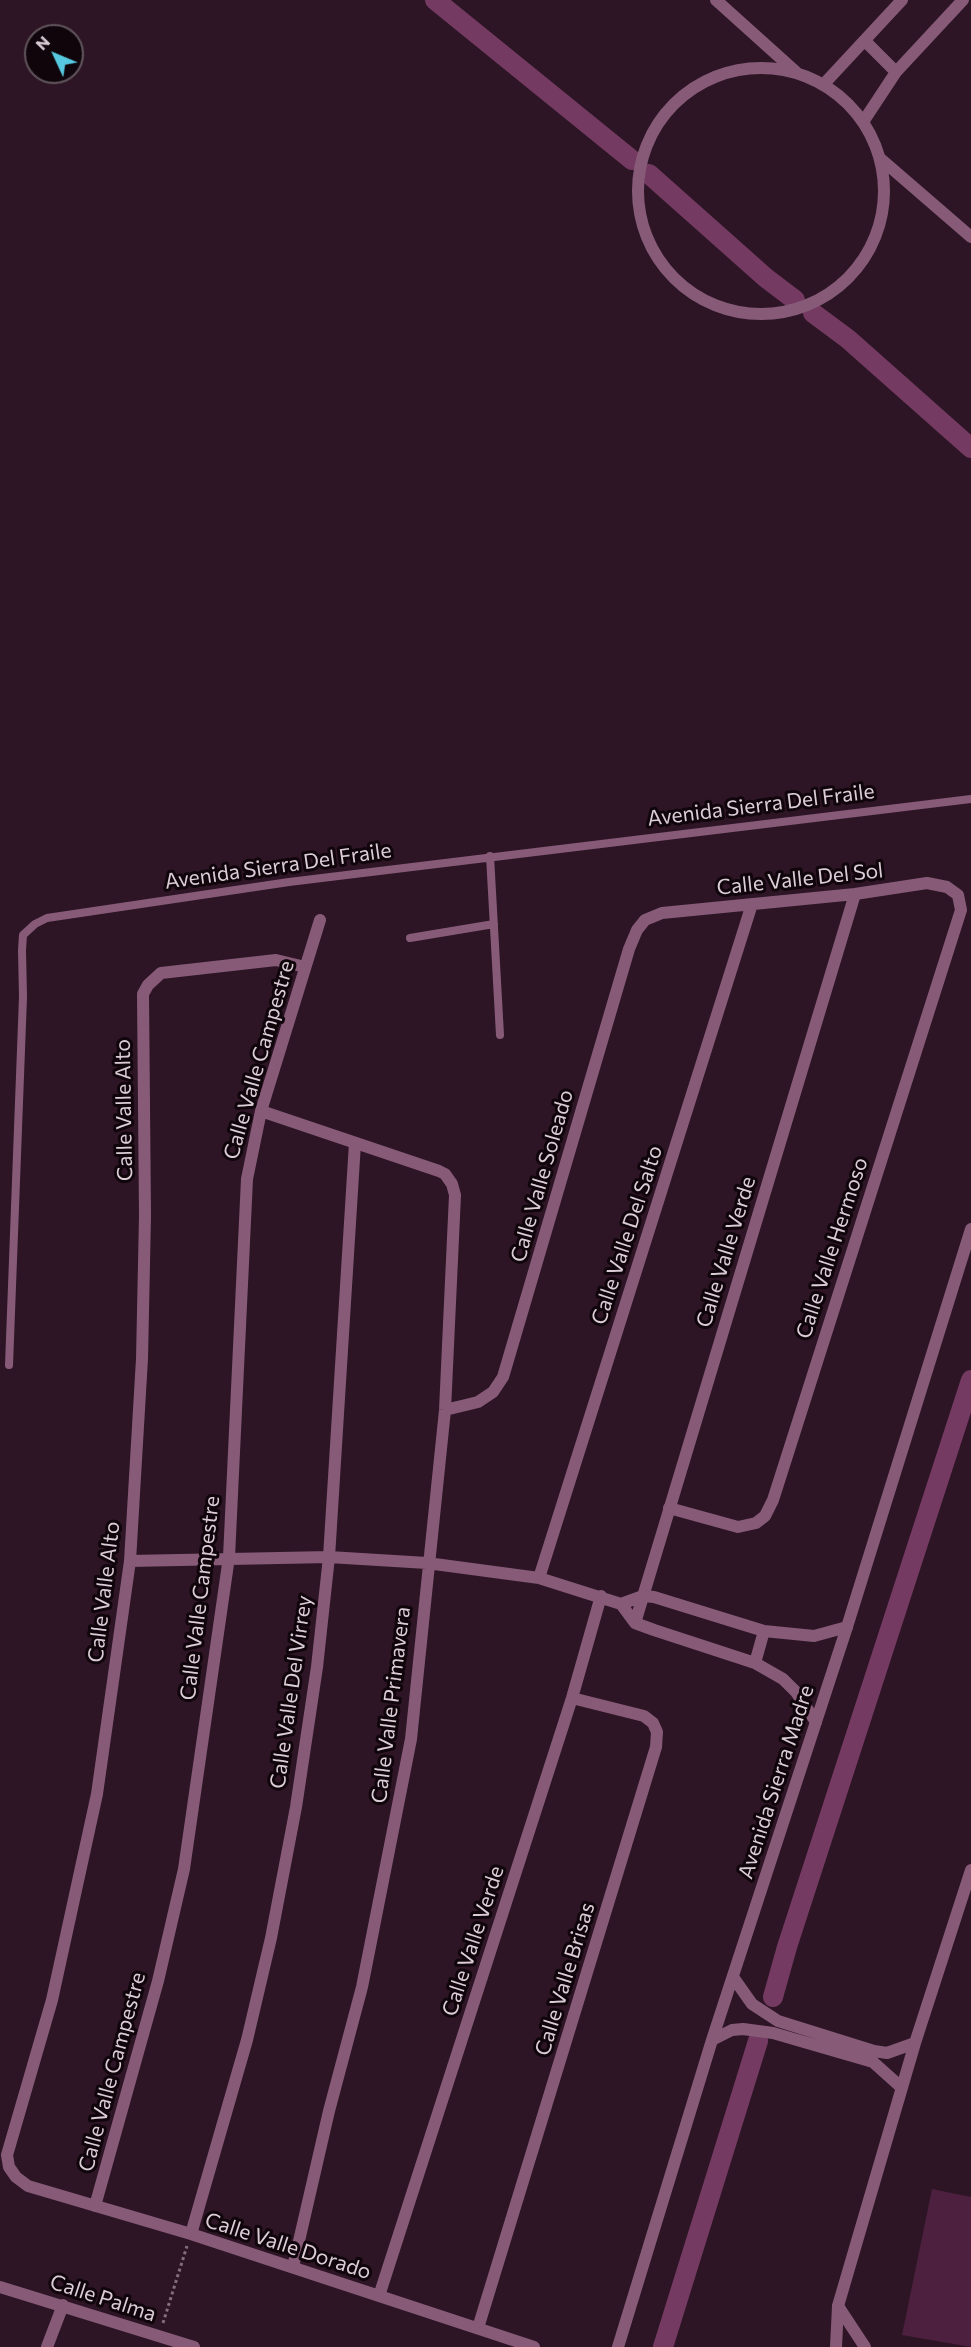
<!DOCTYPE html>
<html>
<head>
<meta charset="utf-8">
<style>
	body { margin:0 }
	#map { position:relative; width:971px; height:2347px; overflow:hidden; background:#2d1525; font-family:Commissioner,sans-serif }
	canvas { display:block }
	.north { position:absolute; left:24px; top:24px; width:60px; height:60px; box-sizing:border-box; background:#0f050b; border:2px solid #61555c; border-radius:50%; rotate:314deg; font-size:16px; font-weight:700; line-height:24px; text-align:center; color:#dcccd6 }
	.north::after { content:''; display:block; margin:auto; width:21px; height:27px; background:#56c9e0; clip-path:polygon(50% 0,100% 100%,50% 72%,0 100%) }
</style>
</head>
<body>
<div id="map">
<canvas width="971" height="2347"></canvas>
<div class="north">N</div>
</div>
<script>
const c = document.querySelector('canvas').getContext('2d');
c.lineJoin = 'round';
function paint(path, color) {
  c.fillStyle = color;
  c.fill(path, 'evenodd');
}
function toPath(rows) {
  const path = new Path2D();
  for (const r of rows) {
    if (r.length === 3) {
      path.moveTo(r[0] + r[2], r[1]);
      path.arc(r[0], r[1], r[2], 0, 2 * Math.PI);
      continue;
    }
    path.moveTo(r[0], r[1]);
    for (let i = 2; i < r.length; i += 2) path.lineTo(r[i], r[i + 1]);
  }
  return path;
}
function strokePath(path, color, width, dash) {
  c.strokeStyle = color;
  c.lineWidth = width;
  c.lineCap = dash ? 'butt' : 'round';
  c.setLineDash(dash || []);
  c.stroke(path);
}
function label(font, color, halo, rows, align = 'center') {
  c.font = font + ' Commissioner,sans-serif';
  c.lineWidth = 6;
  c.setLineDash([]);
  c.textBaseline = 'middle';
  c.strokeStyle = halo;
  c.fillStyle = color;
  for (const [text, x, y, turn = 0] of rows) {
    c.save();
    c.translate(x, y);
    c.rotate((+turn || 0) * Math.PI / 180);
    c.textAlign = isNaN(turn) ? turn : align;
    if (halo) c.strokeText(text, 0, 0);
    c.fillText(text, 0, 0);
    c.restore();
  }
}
paint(toPath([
	[932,2189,971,2197,971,2347,902,2335]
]), '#4c203e');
strokePath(toPath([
	[971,1381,971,1382]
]), '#743a62', 5);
strokePath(toPath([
	[435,0,632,160],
	[649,174,766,278,795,300],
	[813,313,848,339,971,448],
	[773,1997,787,1947,971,1380],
	[663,2347,758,2041]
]), '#743a62', 20);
strokePath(toPath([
	[163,2323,187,2246]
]), '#836f7c', 3, [3, 3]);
strokePath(toPath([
	[490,856,500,1035],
	[410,938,494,924],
	[9,1365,23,997,22,950,23,935,35,924,47,918,289,882,971,799]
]), '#875b78', 8);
strokePath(toPath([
	[716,0,796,72],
	[865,41,896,72],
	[761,191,123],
	[823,85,902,0],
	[863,122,896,72,963,0],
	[882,160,971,237],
	[305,967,276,960,161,973,148,985,143,994,145,1215,142,1359,130,1561,97,1794,52,2000,7,2155,9,2167,16,2177,28,2186,191,2234,534,2347],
	[261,1111,439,1171,445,1174,452,1184,455,1195,445,1410,411,1739,362,1987,329,2111,293,2267],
	[445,1410,478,1402,493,1392,503,1377,629,949,637,930,645,920,662,913,855,894,927,883,947,887,958,895,961,910,773,1500,765,1516,756,1523,738,1527,669,1508],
	[130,1561,329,1557,427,1563,539,1578,621,1604,635,1623,654,1630,755,1663,783,1679,796,1692,816,1722],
	[539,1578,752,904],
	[621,1604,643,1596,654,1597,764,1631,814,1636,847,1627],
	[635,1623,855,894],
	[755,1663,764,1631],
	[95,2206,158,1981,184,1869,229,1557,247,1179,261,1111,320,920],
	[191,2234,247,2040,271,1938,296,1807,317,1667,329,1557,355,1143],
	[0,2287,194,2347],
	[379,2296,572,1698,601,1596],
	[838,2306,865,2347],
	[478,2328,656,1747,657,1732,653,1723,644,1716,572,1698],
	[47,2347,63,2305]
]), '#875b78', 12);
strokePath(toPath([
	[733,1977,752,2004,778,2021,874,2051,887,2053,915,2043],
	[712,2040,732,2030,743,2029,773,2033,873,2062,902,2088],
	[618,2347,712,2040,847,1627,971,1229],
	[836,2347,838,2306,915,2043,971,1870]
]), '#875b78', 12);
label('21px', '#dcccd6', '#0f050b', [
	["Avenida Sierra Del Fraile",761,805,-7],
	["Avenida Sierra Del Fraile",278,866,-8],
	["Calle Valle Del Sol",800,879,-6],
	["Calle Valle Campestre",259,1060,-74],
	["Calle Valle Alto",124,1110,-91],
	["Calle Valle Soleado",542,1176,-74],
	["Calle Valle Del Salto",627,1235,-72],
	["Calle Valle Hermoso",832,1248,-72],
	["Calle Valle Verde",726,1252,-73],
	["Calle Valle Alto",104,1592,-83],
	["Calle Valle Campestre",200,1598,-83],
	["Calle Valle Del Virrey",291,1692,-82],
	["Calle Valle Primavera",391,1705,-83],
	["Avenida Sierra Madre",776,1782,-72],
	["Calle Valle Verde",473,1941,-72],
	["Calle Valle Brisas",565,1979,-73],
	["Calle Valle Campestre",112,2072,-75],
	["Calle Valle Dorado",288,2246,18],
	["Calle Palma",103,2298,18]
]);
</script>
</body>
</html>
